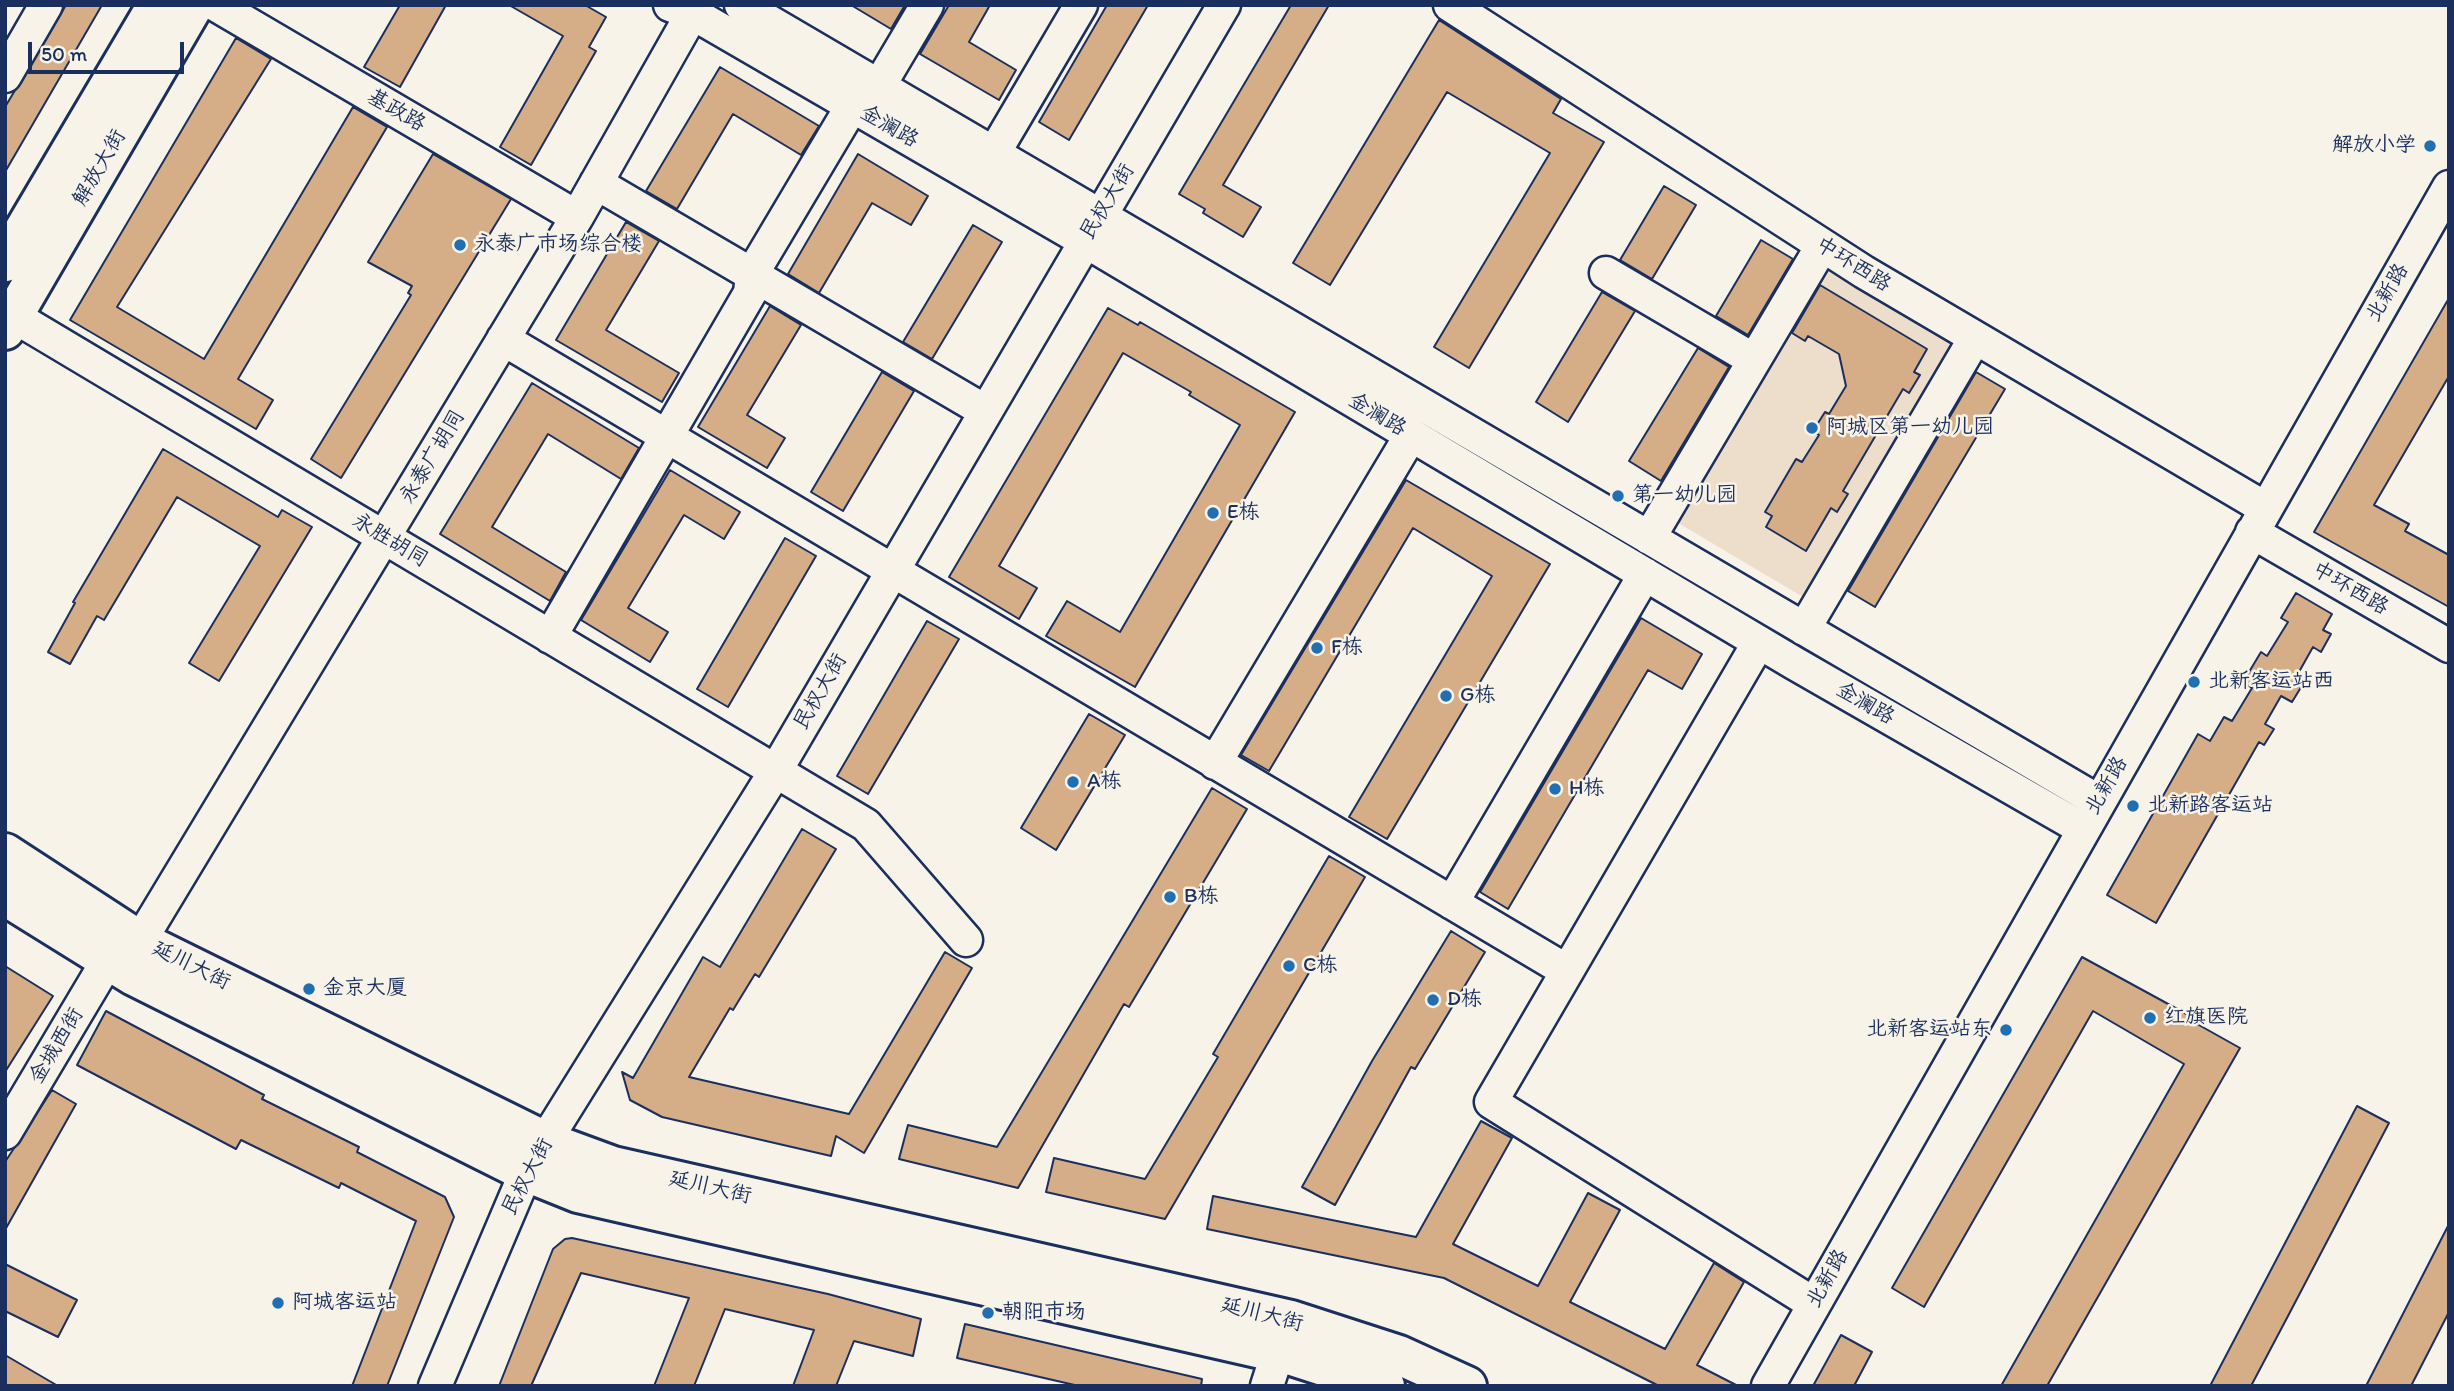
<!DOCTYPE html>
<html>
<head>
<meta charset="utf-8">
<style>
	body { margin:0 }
	#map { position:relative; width:2454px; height:1391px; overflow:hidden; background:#f7f3e8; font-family:Itim,sans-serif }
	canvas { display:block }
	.frame { position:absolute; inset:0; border:7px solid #1b2f5e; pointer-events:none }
	.scale { position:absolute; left:28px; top:42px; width:156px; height:32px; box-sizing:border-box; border:4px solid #1b2f5e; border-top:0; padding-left:9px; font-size:21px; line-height:24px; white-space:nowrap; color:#1b2f5e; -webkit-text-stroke:5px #f7f3e8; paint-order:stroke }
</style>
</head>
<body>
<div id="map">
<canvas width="2454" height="1391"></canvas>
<div class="frame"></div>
<div class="scale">50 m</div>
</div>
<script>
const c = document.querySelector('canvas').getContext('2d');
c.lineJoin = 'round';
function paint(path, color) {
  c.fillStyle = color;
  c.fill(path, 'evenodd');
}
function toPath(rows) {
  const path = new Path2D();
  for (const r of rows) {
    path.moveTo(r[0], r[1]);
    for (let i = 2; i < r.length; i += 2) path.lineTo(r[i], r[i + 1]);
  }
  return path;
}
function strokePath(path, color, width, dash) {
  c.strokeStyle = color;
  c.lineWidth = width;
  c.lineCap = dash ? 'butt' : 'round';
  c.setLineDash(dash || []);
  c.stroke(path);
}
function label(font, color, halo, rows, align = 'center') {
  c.font = font + ' Itim,"LXGW WenKai TC",sans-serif';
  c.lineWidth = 5;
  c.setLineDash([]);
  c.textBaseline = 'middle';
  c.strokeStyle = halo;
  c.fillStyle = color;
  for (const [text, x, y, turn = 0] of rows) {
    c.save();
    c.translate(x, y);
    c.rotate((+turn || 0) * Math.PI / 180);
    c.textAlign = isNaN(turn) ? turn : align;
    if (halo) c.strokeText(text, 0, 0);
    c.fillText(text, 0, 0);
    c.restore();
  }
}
paint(toPath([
	[1822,257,1957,340,1803,597,1668,517]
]), '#eddecb');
const building = toPath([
	[66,5,102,5,5,172,5,107,66,5],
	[400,5,446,5,400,87,364,67,400,5],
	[509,5,585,5,606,17,589,47,596,51,531,165,500,147,563,36,509,5],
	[851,5,905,5,891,29,851,5],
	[949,5,990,5,969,42,1016,70,999,100,920,54,949,5],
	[1107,5,1148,5,1069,140,1039,122,1107,5],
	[1291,5,1329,5,1223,185,1261,207,1243,237,1203,213,1205,209,1179,194,1291,5],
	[1439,20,1561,99,1553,113,1604,142,1469,368,1434,347,1550,153,1447,92,1330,285,1293,263,1439,20],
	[236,38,271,59,117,307,204,359,353,107,387,127,238,379,273,400,256,429,70,320,236,38],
	[720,67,819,126,801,155,733,114,677,209,646,191,720,67],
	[433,154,511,199,341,478,311,459,411,295,408,293,412,286,368,262,433,154],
	[858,154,928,196,911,225,872,203,819,293,788,274,858,154],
	[1664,186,1696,205,1652,279,1620,260,1664,186],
	[626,222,659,241,606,330,679,373,662,402,556,340,626,222],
	[973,225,1002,242,932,359,903,342,973,225],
	[1761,240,1793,259,1748,335,1716,316,1761,240],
	[1820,285,1927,349,1914,372,1920,375,1909,393,1903,389,1843,491,1848,494,1837,512,1831,508,1806,551,1766,527,1772,516,1765,512,1796,459,1802,462,1819,435,1813,431,1825,412,1829,414,1846,386,1839,354,1808,336,1805,341,1792,333,1820,285],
	[1602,292,1635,311,1568,422,1536,402,1602,292],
	[2449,298,2449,376,2374,505,2409,524,2405,531,2449,555,2449,607,2314,532,2449,298],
	[770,306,801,325,747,415,785,438,767,468,698,427,770,306],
	[1108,308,1138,325,1140,322,1295,412,1135,687,1046,636,1067,601,1120,632,1240,425,1189,395,1191,392,1123,353,999,566,1037,588,1019,619,949,577,1108,308],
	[1698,348,1729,367,1661,481,1629,461,1698,348],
	[882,372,914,391,843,511,811,492,882,372],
	[1976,372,2005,389,1875,607,1848,591,1976,372],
	[532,383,639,448,621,479,548,434,492,527,566,572,550,601,440,534,532,383],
	[163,449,278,517,282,510,312,527,219,681,189,663,260,546,177,497,104,620,97,616,70,664,48,652,75,603,73,602,163,449],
	[670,470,740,512,724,539,684,515,628,608,668,632,650,662,581,620,670,470],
	[1406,480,1550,564,1387,839,1349,817,1492,576,1413,528,1269,771,1241,755,1406,480],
	[785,538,816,556,728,707,697,689,785,538],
	[2296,593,2332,614,2323,630,2331,634,2321,652,2313,647,2295,679,2303,684,2292,702,2281,696,2265,724,2274,729,2264,745,2259,742,2156,923,2107,895,2198,734,2210,741,2224,717,2232,721,2252,688,2243,682,2261,652,2267,656,2288,622,2281,618,2296,593],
	[1641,618,1702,654,1682,689,1648,670,1508,909,1480,892,1641,618],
	[927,621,959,639,868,794,837,776,927,621],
	[1089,714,1125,735,1056,850,1021,828,1089,714],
	[1212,788,1247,809,1129,1007,1124,1004,1018,1188,899,1159,908,1125,997,1147,1212,788],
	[802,829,836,849,759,977,755,974,733,1010,730,1008,689,1077,849,1114,945,952,972,968,864,1153,836,1136,831,1156,662,1117,630,1100,622,1072,633,1078,703,957,720,967,802,829],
	[1329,856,1365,877,1165,1219,1046,1192,1054,1158,1145,1179,1218,1057,1213,1054,1329,856],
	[1451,931,1485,952,1415,1069,1411,1067,1335,1205,1302,1187,1372,1061,1451,931],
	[2082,957,2192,1017,2190,1020,2240,1048,2047,1386,2001,1386,2184,1064,2093,1011,1924,1307,1892,1288,2082,957],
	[5,966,53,996,5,1072,5,966],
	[106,1011,264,1095,262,1099,359,1147,357,1152,445,1197,454,1217,387,1386,352,1386,416,1221,341,1183,339,1188,241,1140,236,1149,77,1065,106,1011],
	[52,1090,76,1104,5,1230,5,1162,52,1090],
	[2357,1106,2389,1123,2288,1316,2251,1386,2210,1386,2357,1106],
	[1481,1121,1512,1138,1453,1244,1538,1286,1588,1193,1620,1210,1570,1302,1665,1349,1714,1263,1744,1282,1697,1365,1738,1386,1659,1386,1444,1278,1207,1229,1213,1196,1416,1237,1481,1121],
	[2449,1224,2449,1312,2411,1386,2366,1386,2449,1224],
	[572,1238,828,1294,921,1319,913,1356,854,1341,836,1386,793,1386,814,1330,725,1309,694,1386,654,1386,689,1298,581,1273,531,1386,499,1386,553,1249,565,1239,572,1238],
	[5,1264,77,1300,58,1337,5,1311,5,1264],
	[965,1324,1202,1379,1201,1386,1079,1386,957,1358,965,1324],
	[1841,1335,1872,1352,1854,1386,1813,1386,1841,1335],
	[5,1355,58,1386,5,1386,5,1355]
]);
paint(building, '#d5ad86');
strokePath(building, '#1b2f5e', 2);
const minor = toPath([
	[216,5,577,217],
	[670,5,692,13,1085,241,1794,663,2083,829],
	[741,5,2098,801],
	[1450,5,1864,272,2265,508],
	[5,76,46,5],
	[879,86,927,5],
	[994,153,1081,5],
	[596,183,985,411],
	[1606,273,1754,360],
	[5,311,866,825,966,940],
	[503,339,1567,971],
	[2252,532,2449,646],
	[1649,538,1822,246],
	[1804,629,1975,338],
	[550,637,750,293,752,274,852,106],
	[1759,642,1491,1102,1814,1304],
	[1215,763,1411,435],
	[1452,903,1645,574],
	[140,941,577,217,697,5],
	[5,1133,108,960],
	[435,1386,526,1172,775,772,1224,5],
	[1267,1386,1278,1352],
	[1768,1386,2449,187]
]);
const major = toPath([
	[5,262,157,5],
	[5,330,194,5],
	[5,853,140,941,545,1141,613,1166,1291,1320,1399,1355,1467,1386],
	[5,896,134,976,526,1172,578,1193,1292,1356,1385,1386]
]);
strokePath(minor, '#1b2f5e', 37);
strokePath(major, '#1b2f5e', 44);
strokePath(minor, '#f7f3e8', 32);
strokePath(major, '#f7f3e8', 38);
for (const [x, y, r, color] of [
	[2430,146,7,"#1f6fb2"],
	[460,245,7,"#1f6fb2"],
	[1812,428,7,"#1f6fb2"],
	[1618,496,7,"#1f6fb2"],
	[1213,513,7,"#1f6fb2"],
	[1317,648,7,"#1f6fb2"],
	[2194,682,7,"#1f6fb2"],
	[1446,696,7,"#1f6fb2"],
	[1073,782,7,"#1f6fb2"],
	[1555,789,7,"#1f6fb2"],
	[2133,806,7,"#1f6fb2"],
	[1170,897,7,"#1f6fb2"],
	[1289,966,7,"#1f6fb2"],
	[309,989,7,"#1f6fb2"],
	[1433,1000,7,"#1f6fb2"],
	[2150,1018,7,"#1f6fb2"],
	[2006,1030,7,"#1f6fb2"],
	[278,1303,7,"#1f6fb2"],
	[988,1313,7,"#1f6fb2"]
]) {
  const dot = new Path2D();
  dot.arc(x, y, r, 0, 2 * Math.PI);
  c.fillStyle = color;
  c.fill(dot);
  strokePath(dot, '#f7f3e8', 2.5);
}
label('21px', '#1b2f5e', '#f7f3e8', [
	["基政路",396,111,30],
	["金澜路",889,127,30],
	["解放大街",100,168,-60],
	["民权大街",1108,202,-59],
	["中环西路",1853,265,32],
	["北新路",2388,293,-60],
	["金澜路",1377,415,31],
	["永泰广胡同",433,457,-59],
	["永胜胡同",390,541,31],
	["中环西路",2350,589,30],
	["民权大街",821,692,-60],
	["金澜路",1865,704,30],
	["北新路",2107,786,-60],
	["延川大街",191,966,26],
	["金城西街",57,1046,-59],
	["民权大街",528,1177,-62],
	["延川大街",710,1188,13],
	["北新路",1828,1279,-61],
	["延川大街",1262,1315,14]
]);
label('21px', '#1b2f5e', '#f7f3e8', [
	["解放小学",2416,146,"right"],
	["永泰广市场综合楼",474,245],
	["阿城区第一幼儿园",1826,428],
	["第一幼儿园",1632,496],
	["E栋",1227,513],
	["F栋",1331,648],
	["北新客运站西",2208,682],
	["G栋",1460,696],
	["A栋",1087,782],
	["H栋",1569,789],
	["北新路客运站",2147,806],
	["B栋",1184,897],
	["C栋",1303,966],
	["金京大厦",323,989],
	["D栋",1447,1000],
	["红旗医院",2164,1018],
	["北新客运站东",1992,1030,"right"],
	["阿城客运站",292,1303],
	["朝阳市场",1002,1313]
], 'left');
</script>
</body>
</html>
